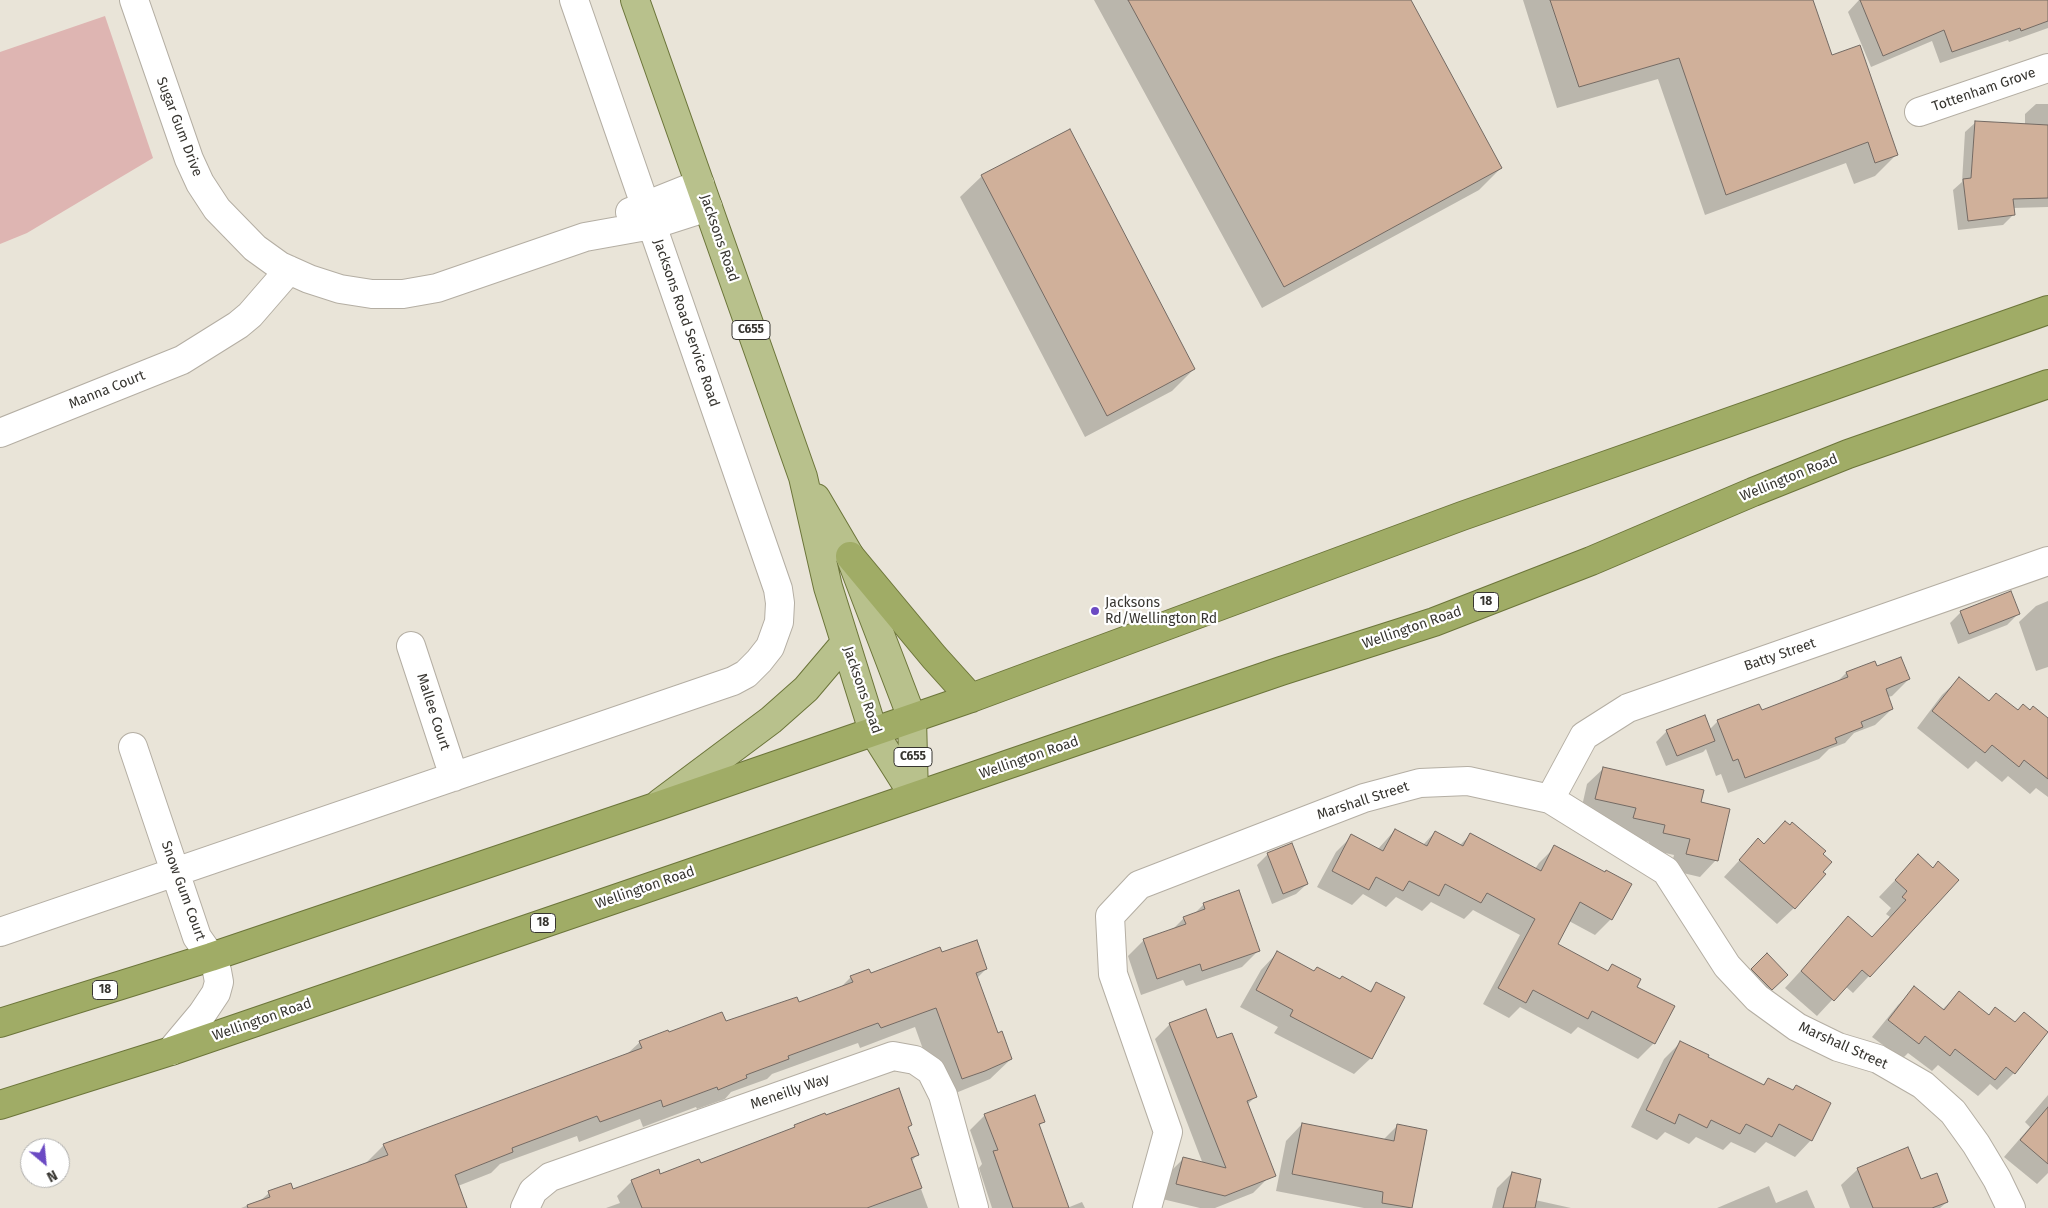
<!DOCTYPE html>
<html>
<head>
<meta charset="utf-8">
<style>
	body { margin:0 }
	#map { position:relative; width:2048px; height:1208px; overflow:hidden; background:#e9e4d8; font-family:"Fira Sans",sans-serif }
	canvas { display:block }
	.north { position:absolute; left:20px; top:1138px; width:50px; height:50px; box-sizing:border-box; background:#fff; border:1px solid #afaeac; border-radius:50%; rotate:152deg; font-size:14px; font-weight:700; line-height:20px; text-align:center; color:#373530 }
	.north::after { content:''; display:block; margin:auto; width:18px; height:22px; background:#6b4ac3; clip-path:polygon(50% 0,100% 100%,50% 72%,0 100%) }
</style>
</head>
<body>
<div id="map">
<canvas width="2048" height="1208"></canvas>
<div class="north">N</div>
</div>
<script>
const c = document.querySelector('canvas').getContext('2d');
c.lineJoin = 'round';
function paint(path, color) {
  c.fillStyle = color;
  c.fill(path, 'evenodd');
}
function toPath(rows) {
  const path = new Path2D();
  for (const r of rows) {
    path.moveTo(r[0], r[1]);
    for (let i = 2; i < r.length; i += 2) path.lineTo(r[i], r[i + 1]);
  }
  return path;
}
function strokePath(path, color, width, dash) {
  c.strokeStyle = color;
  c.lineWidth = width;
  c.lineCap = dash ? 'butt' : 'round';
  c.setLineDash(dash || []);
  c.stroke(path);
}
function label(font, color, halo, rows, align = 'center') {
  c.font = font + ' "Fira Sans",sans-serif';
  c.lineWidth = 4.5;
  c.setLineDash([]);
  c.textBaseline = 'middle';
  c.strokeStyle = halo;
  c.fillStyle = color;
  for (const [text, x, y, turn = 0] of rows) {
    c.save();
    c.translate(x, y);
    c.rotate((+turn || 0) * Math.PI / 180);
    c.textAlign = isNaN(turn) ? turn : align;
    if (halo) c.strokeText(text, 0, 0);
    c.fillText(text, 0, 0);
    c.restore();
  }
}
paint(toPath([
	[105,16,153,158,27,233,0,244,0,52]
]), '#deb5b2');
paint(toPath([
	[1094,0,1410,0,1501,168,1479,190,1262,308],
	[1523,0,1812,0,1831,57,1896,155,1875,176,1854,184,1846,163,1705,215,1658,79,1557,108],
	[1859,0,2048,0,2048,28,2009,42,2008,40,1940,63,1932,41,1871,67,1848,12],
	[2036,104,2048,104,2048,207,2013,208,2013,215,2003,225,1958,230,1953,190,1962,182,1965,132,1976,122,2025,125,2025,114],
	[982,176,1194,369,1172,391,1085,437,960,197],
	[2048,601,2048,667,2036,671,2019,622,2036,606],
	[1961,612,2018,614,2007,625,1958,644,1950,623],
	[1876,668,1909,679,1892,696,1888,697,1892,709,1875,725,1854,733,1845,743,1829,749,1819,759,1728,793,1721,774,1716,776,1706,749,1703,752,1666,766,1656,742,1667,731,1709,730,1718,721,1761,712,1836,683,1846,673],
	[1959,679,1988,702,2017,712,2030,711,2048,719,2048,797,2036,788,2030,794,2008,776,2002,782,1976,761,1968,769,1917,728,1942,695],
	[1604,768,1700,803,1716,860,1700,877,1670,870,1674,855,1647,849,1649,842,1618,834,1620,825,1580,815,1587,784],
	[1395,830,1423,845,1435,832,1460,845,1470,835,1535,869,1539,863,1555,847,1611,919,1595,935,1569,921,1556,945,1606,972,1613,965,1636,987,1654,1043,1638,1059,1578,1027,1571,1034,1520,1007,1509,1018,1483,1004,1520,935,1473,910,1464,919,1431,902,1422,911,1396,897,1386,907,1363,894,1352,905,1317,887,1336,852,1352,836,1378,849],
	[1758,840,1764,845,1794,908,1777,924,1724,877],
	[1268,854,1307,884,1296,894,1272,904,1257,865],
	[1918,856,1932,869,1869,976,1853,993,1845,986,1817,1016,1785,988,1849,918,1871,938,1890,917,1886,914,1891,908,1879,897],
	[1204,904,1259,950,1242,967,1186,986,1183,980,1141,995,1128,956,1144,940,1172,930,1184,918,1193,915],
	[941,953,986,969,977,978,997,1034,1011,1059,990,1079,941,1099,915,1027,860,1048,858,1043,772,1074,767,1079,731,1092,725,1099,697,1109,696,1107,643,1127,640,1119,579,1142,577,1136,500,1164,491,1173,458,1186,465,1208,241,1208,260,1201,269,1193,292,1190,364,1165,384,1145,626,1055,640,1042,668,1034,725,1023,799,1003,840,988,851,977,871,975],
	[1277,953,1313,972,1317,968,1339,980,1369,992,1377,984,1371,1058,1354,1074,1274,1033,1278,1027,1240,1007,1261,970],
	[1767,955,1786,975,1766,994,1747,975],
	[1915,988,1942,1010,1959,993,1988,1016,2014,1023,2024,1013,2047,1032,2014,1073,1997,1090,1990,1084,1978,1096,1938,1065,1932,1071,1908,1053,1902,1059,1872,1037,1898,1005],
	[1170,1024,1217,1040,1255,1097,1247,1105,1267,1179,1253,1193,1215,1208,1200,1208,1162,1199,1168,1174,1183,1159,1203,1164,1155,1039],
	[1681,1042,1706,1058,1762,1086,1768,1079,1792,1091,1796,1087,1811,1140,1795,1157,1766,1142,1755,1153,1731,1142,1723,1150,1696,1137,1689,1144,1665,1132,1657,1140,1631,1127,1664,1059],
	[2048,1095,2048,1173,2037,1184,2004,1157,2030,1127,2025,1122],
	[985,1115,1043,1122,1039,1126,1067,1208,1082,1202,1085,1208,992,1208,979,1168,982,1164,970,1130],
	[825,1116,911,1125,908,1128,917,1155,911,1162,928,1208,606,1208,620,1203,617,1196,632,1181,700,1165,791,1130,795,1126],
	[1302,1124,1383,1140,1397,1126,1426,1131,1410,1208,1364,1208,1276,1191,1286,1141],
	[1858,1169,1920,1181,1947,1202,1940,1208,1850,1208,1841,1185],
	[1512,1173,1535,1200,1571,1208,1492,1208,1497,1188],
	[1769,1186,1776,1203,1807,1190,1815,1208,1717,1208]
]), '#0003');
const building = toPath([
	[1128,0,1411,0,1502,168,1284,287,1128,0],
	[1550,0,1813,0,1832,55,1860,45,1898,155,1875,163,1868,142,1726,195,1679,58,1579,87,1550,0],
	[1860,0,2048,0,2048,21,2021,31,2020,28,1952,52,1944,30,1883,56,1860,0],
	[1975,121,2048,125,2048,198,2013,199,2015,215,1968,221,1963,179,1971,178,1975,121],
	[1070,129,1195,369,1107,416,981,175,1070,129],
	[2011,591,2020,614,1969,634,1960,611,2011,591],
	[1901,657,1910,679,1886,689,1893,709,1861,722,1863,727,1835,738,1837,743,1745,778,1738,759,1733,761,1717,720,1759,704,1762,710,1848,677,1846,672,1875,661,1877,666,1901,657],
	[1959,677,1989,701,1996,693,2018,710,2023,704,2030,710,2033,706,2048,718,2048,779,2024,760,2019,767,1992,745,1985,753,1932,711,1959,677],
	[1705,715,1715,741,1677,756,1666,730,1705,715],
	[1603,767,1704,790,1701,802,1730,809,1718,861,1686,854,1690,839,1663,833,1665,825,1633,818,1636,808,1595,799,1603,767],
	[1785,821,1790,825,1792,822,1826,851,1823,854,1832,862,1823,872,1826,874,1795,909,1739,860,1758,838,1764,844,1785,821],
	[1395,829,1427,846,1435,831,1463,846,1470,833,1541,871,1554,845,1605,872,1606,870,1632,884,1612,920,1580,902,1558,944,1608,971,1612,964,1641,979,1637,987,1675,1006,1655,1044,1592,1011,1588,1019,1533,990,1526,1003,1498,988,1535,919,1487,893,1481,903,1445,884,1439,896,1409,881,1403,891,1376,877,1369,890,1332,871,1351,834,1383,851,1395,829],
	[1292,843,1308,884,1283,894,1267,853,1292,843],
	[1918,854,1933,868,1938,861,1959,880,1870,977,1862,970,1834,1001,1801,971,1848,916,1872,937,1906,900,1902,897,1907,891,1895,880,1918,854],
	[1239,890,1260,951,1202,971,1200,964,1157,979,1143,939,1186,924,1183,917,1205,909,1203,903,1239,890],
	[977,940,987,969,976,973,998,1033,1002,1031,1012,1059,985,1071,962,1079,936,1008,881,1028,878,1023,788,1056,789,1059,746,1075,747,1078,718,1090,717,1087,663,1107,661,1100,600,1122,597,1116,512,1148,513,1152,455,1175,467,1208,248,1208,247,1205,270,1197,268,1191,291,1183,293,1189,388,1155,383,1144,642,1048,639,1041,668,1030,669,1032,722,1012,726,1021,797,997,799,1002,853,982,850,976,869,969,871,973,940,947,942,952,977,940],
	[1277,951,1314,971,1317,967,1340,979,1342,976,1371,992,1376,982,1405,997,1372,1059,1290,1016,1293,1010,1256,990,1277,951],
	[1767,953,1788,975,1772,990,1751,969,1767,953],
	[1914,986,1944,1010,1959,991,1989,1015,1995,1007,2015,1022,2024,1012,2048,1032,2015,1074,2006,1067,1995,1080,1955,1049,1950,1056,1925,1036,1919,1044,1888,1020,1914,986],
	[1206,1009,1217,1038,1232,1033,1257,1097,1247,1101,1276,1176,1225,1196,1176,1184,1183,1157,1226,1168,1169,1023,1206,1009],
	[1680,1041,1709,1055,1708,1057,1764,1085,1768,1078,1793,1090,1796,1085,1831,1103,1812,1141,1779,1124,1772,1137,1746,1124,1740,1134,1711,1120,1707,1128,1679,1114,1675,1124,1646,1110,1680,1041],
	[899,1088,912,1125,908,1127,919,1155,911,1158,922,1188,867,1208,642,1208,631,1180,659,1169,660,1174,699,1159,701,1163,795,1127,794,1125,825,1113,826,1115,899,1088],
	[1035,1095,1045,1122,1039,1124,1069,1208,1013,1208,993,1151,998,1150,984,1114,1035,1095],
	[2048,1107,2048,1164,2020,1140,2048,1107],
	[1302,1123,1394,1141,1397,1124,1427,1130,1412,1208,1382,1203,1383,1192,1292,1174,1302,1123],
	[1908,1147,1921,1179,1937,1173,1948,1202,1932,1208,1873,1208,1857,1168,1908,1147],
	[1512,1172,1541,1179,1535,1208,1503,1208,1512,1172]
]);
paint(building, '#d0b09a');
strokePath(building, '#746a63', 1);
const minor = toPath([
	[134,0,189,159,200,183,217,209,255,248,280,266,309,279,340,289,372,294,403,294,437,288,585,237,652,225,708,207],
	[1919,112,2048,68],
	[630,212,700,184],
	[0,433,182,360,238,325,250,315,289,270],
	[411,646,454,777],
	[133,747,197,937,211,957,217,971,219,982,216,993,202,1014,171,1051],
	[1550,799,1584,736,1628,708,2048,561],
	[0,932,733,681,746,674,759,661,770,647,779,622,780,603,778,589,574,0],
	[525,1208,533,1191,550,1177,893,1056,915,1060,931,1071,943,1095,974,1208],
	[1147,1208,1168,1132,1113,974,1110,916,1139,885,1364,798,1420,783,1468,781,1550,799,1666,871,1727,966,1757,998,1797,1027,1838,1047,1878,1059,1923,1085,1953,1112,1976,1144,1997,1179,2011,1208]
]);
const primary = toPath([
	[635,0,803,477,828,587,873,731,914,796],
	[816,498,850,556,912,718,914,796],
	[660,803,771,720,806,689,845,643]
]);
const trunk = toPath([
	[850,556,934,657,971,698],
	[0,1023,211,957,655,807,971,698,1462,516,2048,310],
	[0,1105,171,1051,1281,671,1434,622,1591,561,1753,492,1848,454,2048,384]
]);
strokePath(minor, '#b4aea3', 30);
strokePath(primary, '#6c753a', 30);
strokePath(trunk, '#6c753a', 30);
strokePath(minor, '#fff', 28);
strokePath(primary, '#b8c18c', 28);
strokePath(trunk, '#a0ac66', 28);
for (const [x, y, r, color] of [
	[1095,611,5,"#6b4ac3"]
]) {
  const dot = new Path2D();
  dot.arc(x, y, r, 0, 2 * Math.PI);
  c.fillStyle = color;
  c.fill(dot);
  strokePath(dot, '#fff', 2);
}
for (const [x, y, w] of [
	[751,330,38],
	[1486,602,25],
	[913,757,38],
	[543,923,25],
	[105,990,25]
]) {
  const box = new Path2D();
  box.roundRect(x - w / 2, y - 9.5, w, 19, 4);
  c.fillStyle = '#fff';
  c.fill(box);
  strokePath(box, '#373530', 1);
}
label('bold 12px', '#373530', null, [
	["C655",751,330],
	["18",1486,602],
	["C655",913,757],
	["18",543,923],
	["18",105,990]
]);
label('14px', '#373530', '#fff', [
	["Tottenham Grove",1984,90,-19],
	["Sugar Gum Drive",179,127,69],
	["Jacksons Road",719,238,71],
	["Jacksons Road Service Road",686,323,71],
	["Manna Court",107,390,-22],
	["Wellington Road",1789,478,-22],
	["Wellington Road",1412,628,-19],
	["Batty Street",1780,655,-19],
	["Jacksons Road",862,690,71],
	["Mallee Court",433,712,72],
	["Wellington Road",1029,758,-19],
	["Marshall Street",1363,801,-18],
	["Wellington Road",645,888,-19],
	["Snow Gum Court",183,891,70],
	["Wellington Road",262,1020,-19],
	["Marshall Street",1843,1046,24],
	["Meneilly Way",790,1092,-19]
]);
label('14px', '#373530', '#fff', [
	["Jacksons",1105,603],
	["Rd/Wellington Rd",1105,619]
], 'left');
</script>
</body>
</html>
